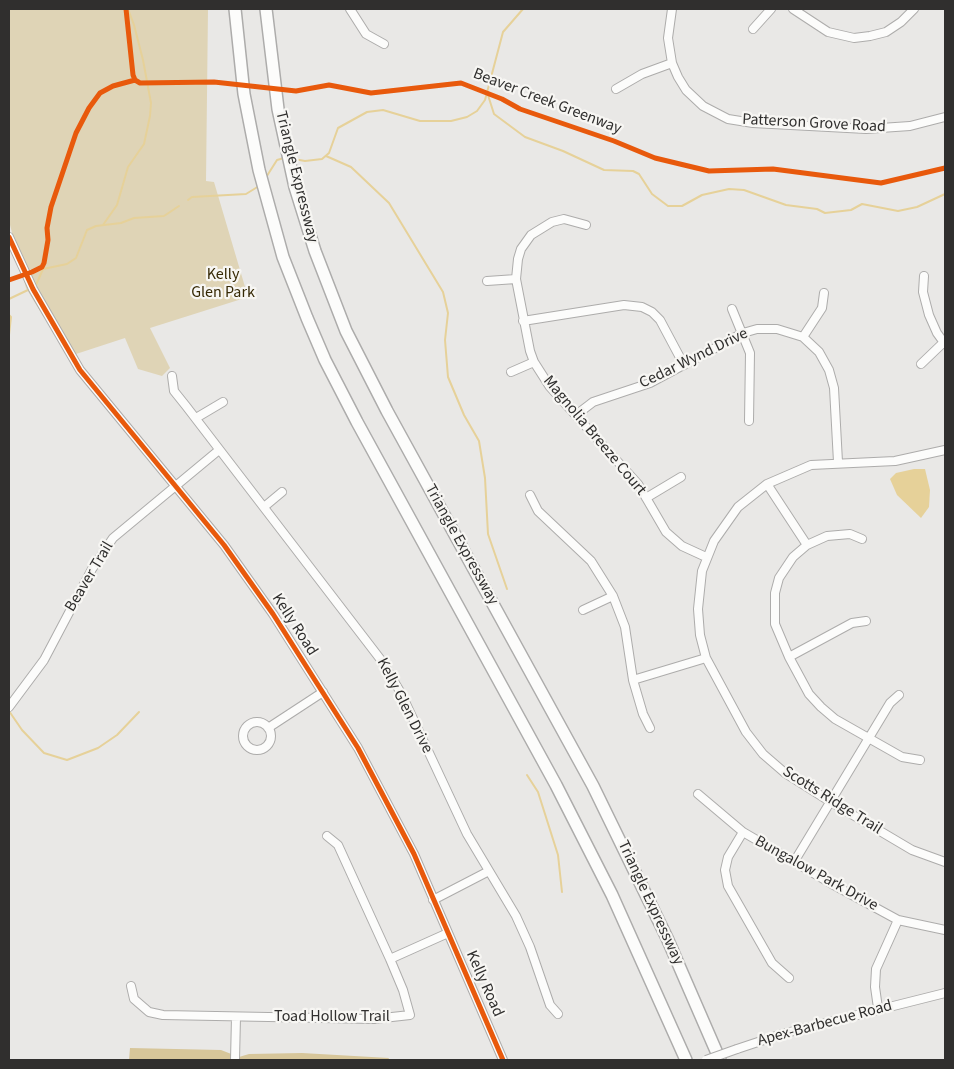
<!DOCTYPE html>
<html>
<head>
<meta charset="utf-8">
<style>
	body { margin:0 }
	#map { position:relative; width:954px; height:1069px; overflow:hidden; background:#e9e8e6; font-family:"Source Sans 3",sans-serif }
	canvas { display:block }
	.frame { position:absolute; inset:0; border:10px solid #302f2e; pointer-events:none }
</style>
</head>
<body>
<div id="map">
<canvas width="954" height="1069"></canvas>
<div class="frame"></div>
</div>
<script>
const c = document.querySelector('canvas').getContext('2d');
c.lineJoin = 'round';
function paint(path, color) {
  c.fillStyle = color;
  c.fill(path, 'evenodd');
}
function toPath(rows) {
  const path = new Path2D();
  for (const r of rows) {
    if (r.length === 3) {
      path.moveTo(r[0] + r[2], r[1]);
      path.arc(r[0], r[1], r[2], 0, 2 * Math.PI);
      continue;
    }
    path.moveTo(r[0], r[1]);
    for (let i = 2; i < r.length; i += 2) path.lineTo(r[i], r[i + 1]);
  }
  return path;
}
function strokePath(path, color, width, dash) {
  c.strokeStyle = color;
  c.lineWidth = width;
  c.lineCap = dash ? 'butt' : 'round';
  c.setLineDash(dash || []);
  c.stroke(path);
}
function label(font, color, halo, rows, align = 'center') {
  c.font = font + ' "Source Sans 3",sans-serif';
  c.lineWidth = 4.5;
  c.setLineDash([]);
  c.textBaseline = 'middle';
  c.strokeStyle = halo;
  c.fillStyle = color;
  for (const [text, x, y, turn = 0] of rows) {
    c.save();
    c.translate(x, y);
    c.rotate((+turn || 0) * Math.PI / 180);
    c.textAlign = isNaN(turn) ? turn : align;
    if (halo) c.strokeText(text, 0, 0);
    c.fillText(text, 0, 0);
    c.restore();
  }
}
paint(toPath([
	[9,9,208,9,206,181,214,182,248,297,150,328,170,368,162,376,138,369,125,338,76,354,43,316,26,288,9,221]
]), '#dfd4b6');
paint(toPath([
	[130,1048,221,1050,239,1057,249,1054,302,1053,389,1058,388,1060,129,1060]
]), '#d7c69a');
paint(toPath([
	[914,469,925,469,930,490,929,507,921,518,897,495,890,479,896,473]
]), '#e6d199');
strokePath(toPath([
	[487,92,494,114,525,137,563,151,604,170,633,171,639,174,652,194,668,206,682,206,702,195,729,189,744,190,786,205,817,209,825,213,851,210,862,204,898,211,917,207,945,194],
	[326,156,351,167,389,203,443,292,448,313,445,340,448,377,464,415,479,441,485,478,488,534,507,589],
	[294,159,305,161,322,159,329,153,338,128,367,112,383,110,420,121,451,121,467,117,477,111,485,100,503,32,523,9],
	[265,179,277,160,284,158],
	[188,200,192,197,246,194,259,186],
	[103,225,117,205,128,167,144,144,150,116,151,103,143,60,134,25,128,9],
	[36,285,43,269,67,264,76,258,87,230,96,226,121,223,134,218,164,216,179,206],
	[9,299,30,289],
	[9,315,11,317,9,335],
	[9,711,22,730,44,753,67,760,98,748,117,735,139,712],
	[527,775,538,792,558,855,562,892]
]), '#e6d199', 2);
const minor = toPath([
	[350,9,366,34,384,44],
	[672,9,668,38,672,63,678,77,686,90,703,106,728,119,753,123,866,129,910,126,945,117],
	[793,9,828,32,854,38,870,36,886,32,901,22,914,9],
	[753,29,771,9],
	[616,89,642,74,672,63],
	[586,225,564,219,552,222,531,235,521,249,518,259,516,279,530,351,534,362,550,387,638,484,666,532,682,546,706,557],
	[9,237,33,289,80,370,224,545,273,614,358,748,414,854,503,1060],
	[924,276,923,292,929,315,937,333,945,344],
	[487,281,516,279],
	[732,309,750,353,749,421],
	[523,321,624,305,642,307,652,312,660,320,684,365],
	[803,337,822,308,824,293],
	[921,364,944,342],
	[511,372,534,362],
	[172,376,174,391,186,406,381,660,401,693,467,834,516,916,530,947,550,1005,558,1014],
	[576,415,593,402,650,383,743,333,757,329,777,329,803,337,819,352,829,370,834,388,838,462],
	[196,418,223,402],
	[945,450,895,461,811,465,767,484,738,507,714,541,702,571,698,609,700,635,706,658,746,732,763,754,785,773,831,802,912,850,945,862],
	[767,484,807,545],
	[530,495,538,511,591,561,613,596,625,627,633,680,643,714,650,728],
	[646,498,681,477],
	[264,507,282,492],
	[862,539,850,534,827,536,807,545,793,557,779,578,775,593,775,624,789,657,809,694,821,707,835,719,902,757,920,760],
	[583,610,613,596],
	[789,657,852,623,866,621],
	[633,680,706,658],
	[9,707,44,660,92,569,113,538,219,450],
	[257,736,14],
	[268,728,323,692],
	[698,794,743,832,832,884,898,920,945,930],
	[743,832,728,857,725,870,728,886,772,963,789,978],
	[794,862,890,703,899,695],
	[433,900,489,871],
	[390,959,448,933],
	[131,986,134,999,149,1012,163,1015,374,1019,410,1015,403,990,390,959,338,845,327,836],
	[878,1008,875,987,876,969,898,920],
	[737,1049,782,1034,945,993],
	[235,1060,236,1017]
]);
const highway = toPath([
	[235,9,244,94,259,170,283,257,307,318,325,360,357,422,556,785,612,895,686,1060],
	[266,9,278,109,295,187,315,251,346,331,387,411,593,786,667,938,720,1060]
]);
strokePath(minor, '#adacab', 10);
strokePath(highway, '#adacab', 14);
strokePath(minor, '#fcfcfb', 8);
strokePath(highway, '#fcfcfb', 11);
const minorBridge = toPath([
	[706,1060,737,1049]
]);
strokePath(minorBridge, '#adacab', 10, []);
strokePath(minorBridge, '#fcfcfb', 8);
strokePath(toPath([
	[126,9,133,75,135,80,140,83,214,82,296,91,329,85,371,93,461,83,502,99,520,109,614,141,655,158,709,171,773,169,881,183,945,168],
	[9,237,33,289,80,370,224,545,273,614,358,748,414,854,503,1060],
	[9,280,32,272,42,267,44,263,48,240,47,228,51,207,76,133,89,108,100,93,113,86,135,80]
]), '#e8590c', 5);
label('16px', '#302f2e', '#f7f6f3', [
	["Beaver Creek Greenway",547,102,21],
	["Patterson Grove Road",814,124,3],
	["Triangle Expressway",296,177,76],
	["Cedar Wynd Drive",694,359,-26],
	["Magnolia Breeze Court",594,436,50],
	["Triangle Expressway",461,545,61],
	["Beaver Trail",90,577,-59],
	["Kelly Road",294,625,57],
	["Kelly Glen Drive",404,706,63],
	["Scotts Ridge Trail",832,801,32],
	["Bungalow Park Drive",816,874,29],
	["Triangle Expressway",650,903,65],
	["Kelly Road",484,984,66],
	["Toad Hollow Trail",332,1017],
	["Apex-Barbecue Road",825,1024,-15]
]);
label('16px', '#362905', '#f7f6f3', [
	["Kelly",223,275],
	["Glen Park",223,293]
]);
</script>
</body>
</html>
